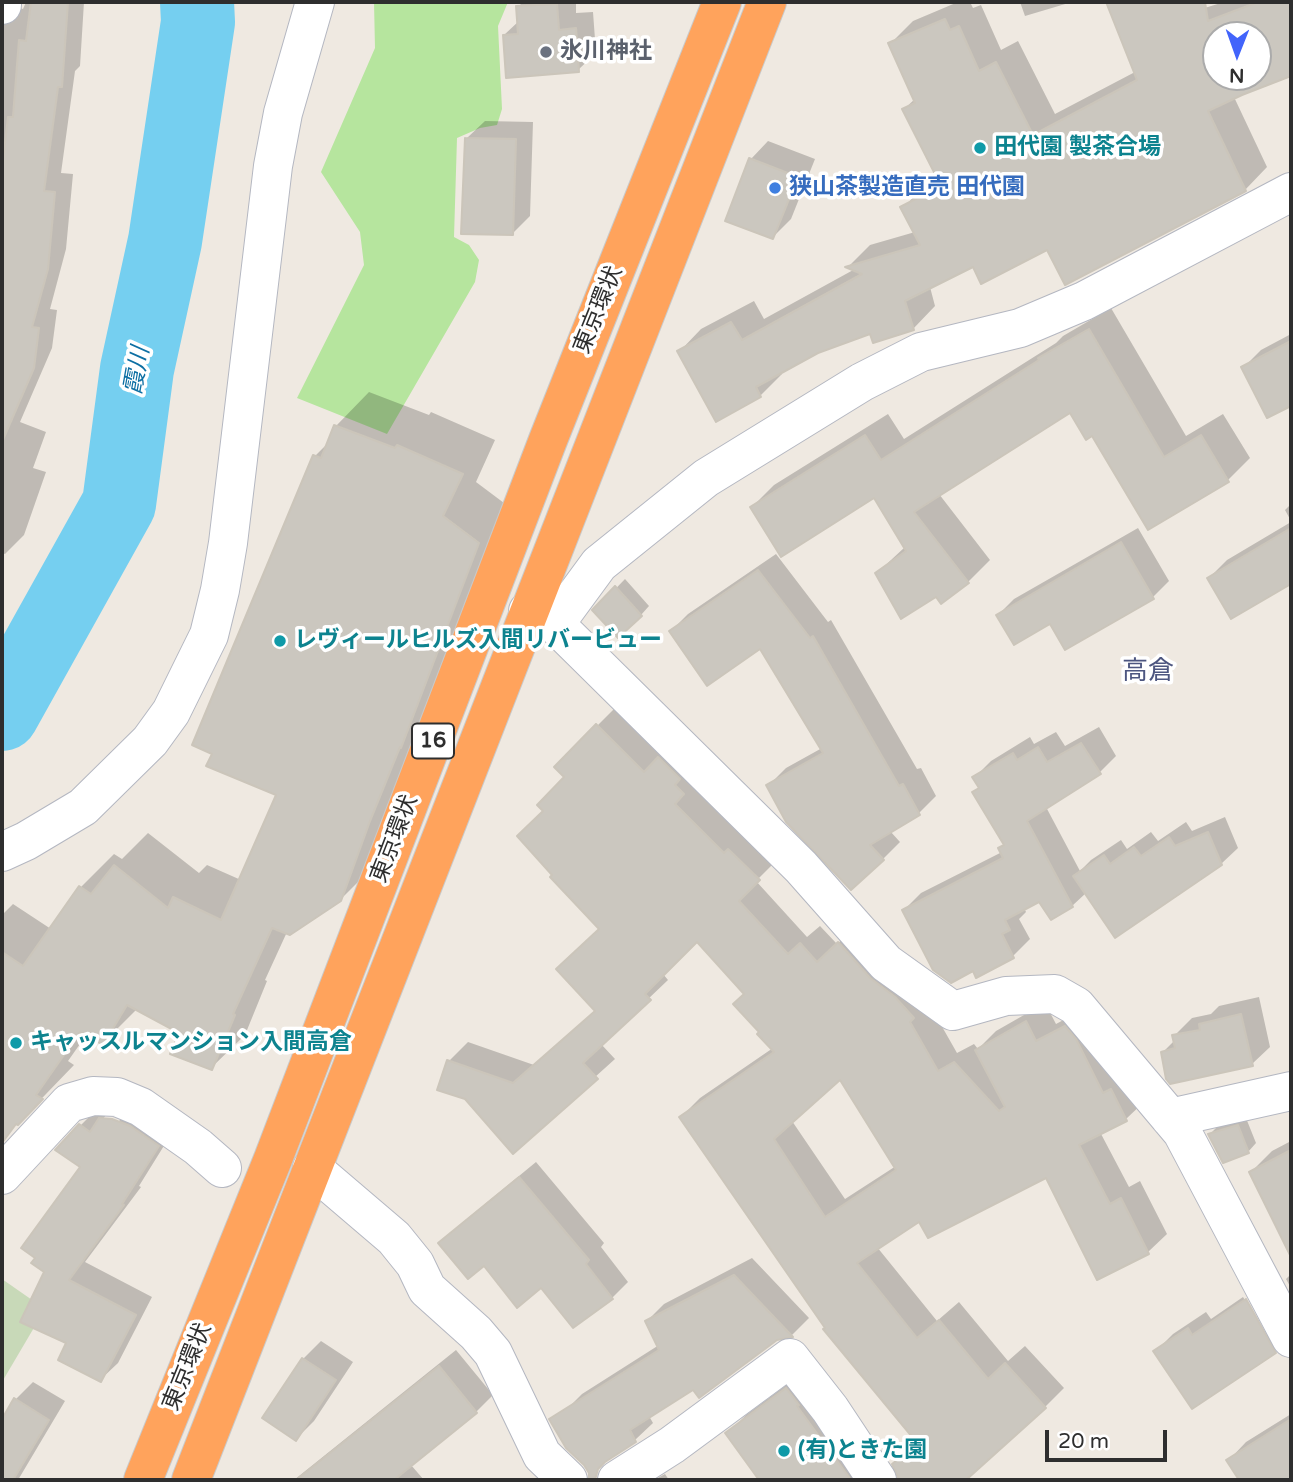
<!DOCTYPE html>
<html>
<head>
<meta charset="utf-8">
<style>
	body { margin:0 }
	#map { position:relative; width:1293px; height:1482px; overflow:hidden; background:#efe9e1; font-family:"Varela Round",sans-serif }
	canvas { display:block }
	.frame { position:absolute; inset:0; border:4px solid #2e2e2e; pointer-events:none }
	.north { position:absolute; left:1202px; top:21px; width:70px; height:70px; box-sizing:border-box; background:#fff; border:2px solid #ababab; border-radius:50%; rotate:181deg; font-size:19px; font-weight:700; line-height:28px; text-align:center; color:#2e2e2e }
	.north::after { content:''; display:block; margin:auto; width:24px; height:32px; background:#4264fb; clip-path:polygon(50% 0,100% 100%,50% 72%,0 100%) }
	.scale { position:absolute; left:1045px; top:1430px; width:122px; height:32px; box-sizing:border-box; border:4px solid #2e2e2e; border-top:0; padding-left:9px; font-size:21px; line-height:24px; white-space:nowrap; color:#2e2e2e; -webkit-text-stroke:5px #fff; paint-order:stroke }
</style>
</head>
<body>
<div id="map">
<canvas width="1293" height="1482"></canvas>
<div class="frame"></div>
<div class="north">N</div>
<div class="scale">20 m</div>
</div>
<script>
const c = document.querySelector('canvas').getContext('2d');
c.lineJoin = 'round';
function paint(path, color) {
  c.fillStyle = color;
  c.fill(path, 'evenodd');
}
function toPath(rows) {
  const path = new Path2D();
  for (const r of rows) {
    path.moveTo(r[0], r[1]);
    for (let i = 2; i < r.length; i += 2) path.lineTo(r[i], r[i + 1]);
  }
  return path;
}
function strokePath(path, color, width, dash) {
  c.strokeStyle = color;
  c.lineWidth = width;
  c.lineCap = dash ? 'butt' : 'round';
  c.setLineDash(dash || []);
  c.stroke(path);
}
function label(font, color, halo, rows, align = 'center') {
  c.font = font + ' "Varela Round","Noto Sans JP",sans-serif';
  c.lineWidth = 7;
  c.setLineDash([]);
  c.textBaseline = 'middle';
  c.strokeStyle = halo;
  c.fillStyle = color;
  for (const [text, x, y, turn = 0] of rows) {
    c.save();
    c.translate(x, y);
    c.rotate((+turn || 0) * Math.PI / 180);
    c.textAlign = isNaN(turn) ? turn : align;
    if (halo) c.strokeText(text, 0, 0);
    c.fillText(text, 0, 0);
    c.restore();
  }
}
paint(toPath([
	[374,2,508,2,498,26,502,109,497,125,480,128,457,138,454,237,469,245,479,260,475,282,387,434,297,398,364,265,360,232,321,172,375,48]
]), '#b6e59e');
paint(toPath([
	[2,1279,45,1309,2,1382]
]), '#c8d9b8');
paint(toPath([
	[2,2,23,9,26,2,84,2,80,66,75,71,61,173,73,174,66,249,50,309,57,310,52,348,20,422,46,432,33,468,46,472,24,535,5,554,2,553],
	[523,2,576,2,576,13,593,12,596,53,578,70,504,35,519,21,518,7],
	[958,2,970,2,973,8,981,5,1001,50,1018,41,1055,114,1135,72,1108,2,1192,2,1195,11,1224,2,1291,2,1291,74,1234,97,1267,167,1245,190,1048,248,974,264,930,287,935,306,913,329,872,331,818,351,781,371,782,374,760,396,679,352,701,329,754,301,764,319,855,269,849,266,870,245,915,232,903,208,925,185,939,178,904,109,915,99,890,44,913,21],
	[1216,35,1258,35,1258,77,1216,77],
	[1020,2,1072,2,1025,16],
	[485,121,533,122,530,216,512,234,467,138],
	[768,141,815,159,791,219,773,237,728,220,751,159],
	[1111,308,1186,436,1223,414,1250,458,1228,480,1093,434,1071,410,939,494,990,560,968,582,936,594,877,573,905,547,875,495,752,507,774,485,888,414,904,439,1056,343,1063,336],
	[1291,334,1291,383,1258,397,1243,368,1261,350],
	[369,392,429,415,431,412,495,440,476,482,512,509,374,866,340,900,287,932,265,980,267,981,245,1035,211,1068,181,1032,136,1010,103,1043,87,1034,68,1061,74,1065,18,1123,16,1122,2,1137,2,915,13,904,51,929,81,887,114,854,122,859,148,833,199,873,207,865,241,880,279,794,315,456,330,441,336,426],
	[1291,504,1291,521,1285,510],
	[1291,522,1291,582,1232,617,1209,578,1227,560],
	[1138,528,1169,581,1153,597,1066,648,1050,622,998,615,1014,599],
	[776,554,828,622,831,620,917,769,921,768,936,796,919,813,890,831,900,842,883,859,768,786,786,768,822,748,761,647,671,631,688,614],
	[625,579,649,606,641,615,595,610],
	[616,707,777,860,756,881,807,937,820,926,837,944,858,925,928,1002,957,1053,974,1044,978,1049,996,1031,1045,1003,1056,1024,1084,1009,1145,1101,1126,1119,1100,1132,1129,1187,1140,1181,1167,1234,1148,1252,1098,1278,1047,1175,920,1219,877,1247,937,1321,959,1302,1008,1361,1025,1346,1064,1388,1045,1407,977,1447,935,1480,900,1480,895,1464,918,1441,827,1328,681,1117,700,1098,773,1048,762,1032,746,993,697,940,663,974,668,980,601,1044,615,1059,513,1151,449,1061,468,1042,534,1065,596,1010,601,929,545,810,566,777,556,767],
	[841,1077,896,1166,845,1199,792,1121],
	[1099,727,1116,756,1099,773,1046,807,1080,871,1091,860,1121,840,1127,849,1151,832,1158,841,1186,822,1192,831,1225,817,1238,848,1221,864,1086,893,1072,906,1040,899,1024,908,1026,912,1019,919,1030,939,1013,956,973,969,904,910,921,893,1002,852,1000,848,1006,843,974,778,991,761,1030,737,1034,744,1056,732,1065,746],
	[1259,997,1270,1047,1252,1064,1163,1052,1175,1040,1174,1036,1192,1018,1211,1014,1219,1006],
	[136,1104,175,1128,139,1186,141,1187,85,1262,152,1297,118,1363,100,1380,69,1342,23,1321,118,1122],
	[98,1108,107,1114,86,1139,80,1126],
	[1246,1118,1256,1143,1248,1152,1210,1134,1218,1126],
	[1291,1141,1291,1232,1283,1236,1251,1172,1272,1151],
	[536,1162,604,1243,601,1247,628,1282,612,1298,484,1263,440,1243,457,1227],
	[752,1258,809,1318,792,1335,776,1339,649,1416,653,1423,635,1440,565,1411,582,1394,659,1345,647,1321,664,1304],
	[1291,1274,1291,1288,1286,1279],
	[1243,1297,1274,1347,1257,1364,1155,1352,1173,1334,1206,1312,1211,1319],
	[321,1341,353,1362,314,1421,296,1439,303,1359],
	[456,1350,493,1395,476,1412,411,1465,424,1480,294,1480],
	[805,1371,885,1480,761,1480,727,1434,746,1415],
	[33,1382,65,1401,18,1480,2,1480,2,1421,15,1400],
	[1291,1414,1291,1480,1241,1480,1229,1460,1246,1442],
	[665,1474,669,1480,654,1480]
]), '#0003');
strokePath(toPath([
	[2,714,119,504,137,369,165,241,198,22,197,2]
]), '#75cff0', 74);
const building = toPath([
	[31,2,68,2,62,87,58,87,44,191,55,192,48,269,32,327,39,328,34,368,2,442,2,168,8,117,13,117,19,40,26,41,31,2],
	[1106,2,1205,2,1208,21,1258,2,1291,2,1291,76,1242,95,1208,111,1246,191,1065,285,1047,250,981,284,973,267,905,301,914,330,873,343,870,334,818,353,756,387,761,397,716,422,677,351,731,322,742,340,862,274,845,267,920,245,900,207,941,186,902,109,915,103,888,43,945,19,950,30,959,26,979,71,996,62,1033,135,1137,80,1106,2],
	[1216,35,1258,35,1258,77,1216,77,1216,35],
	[557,4,559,30,576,28,579,72,506,78,503,35,518,34,516,6,557,4],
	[465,138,516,139,513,235,461,234,465,138],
	[749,158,798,177,773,239,725,221,749,158],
	[1089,329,1164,457,1201,435,1229,482,1148,530,1092,436,1086,440,1070,413,914,512,969,583,941,604,936,597,901,619,875,573,906,551,874,498,781,557,750,507,865,435,881,460,1039,360,1038,358,1089,329],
	[1291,341,1291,406,1267,418,1241,367,1291,341],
	[334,425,395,448,397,445,463,474,443,516,479,543,401,748,400,747,370,821,341,901,290,935,272,928,233,1014,235,1015,212,1070,170,1054,179,1033,127,1005,103,1045,80,1032,36,1095,43,1099,18,1125,16,1124,2,1143,2,952,23,966,79,886,91,894,114,865,168,908,173,897,221,920,276,795,206,766,212,754,192,745,313,455,321,458,334,425],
	[1291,528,1291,584,1231,619,1207,578,1291,528],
	[1121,542,1154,599,1065,650,1050,624,1014,645,996,615,1121,542],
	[758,570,810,638,813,636,899,786,903,784,920,815,870,845,884,860,851,890,786,822,766,785,823,753,760,649,707,686,669,631,758,570],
	[615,586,642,616,618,638,592,610,615,586],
	[596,724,644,772,658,757,680,779,675,785,684,794,675,804,724,853,728,849,760,880,739,901,788,954,800,943,817,962,838,942,870,978,895,997,914,1018,910,1022,938,1071,954,1062,999,1111,1005,1107,975,1050,1026,1021,1036,1041,1065,1026,1076,1039,1103,1093,1111,1089,1127,1121,1079,1145,1110,1204,1121,1198,1149,1254,1097,1280,1046,1178,928,1238,919,1222,857,1263,917,1338,939,1320,988,1379,1005,1363,1046,1408,966,1480,899,1480,892,1464,918,1444,823,1329,825,1328,679,1117,774,1052,757,1034,759,1032,733,1004,744,994,697,942,645,994,651,1000,583,1063,598,1079,513,1154,465,1099,437,1090,447,1060,513,1083,595,1011,556,969,599,929,550,877,552,875,517,836,543,811,537,805,564,777,554,767,596,724],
	[840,1080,896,1170,825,1217,774,1139,840,1080],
	[1081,743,1101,774,1027,821,1073,907,1051,920,1039,902,1005,920,1010,930,1002,934,1014,958,976,978,973,971,951,983,933,970,902,910,1003,858,998,848,1004,845,972,792,979,788,972,777,1013,753,1017,760,1038,747,1047,762,1081,743],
	[1208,832,1222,865,1115,938,1073,876,1104,855,1110,864,1134,847,1141,856,1169,837,1175,846,1208,832],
	[1241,1014,1253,1066,1170,1084,1166,1079,1161,1052,1175,1048,1172,1035,1200,1030,1199,1024,1241,1014],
	[99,1118,112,1119,130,1126,159,1146,122,1204,124,1205,69,1280,136,1315,101,1382,58,1360,66,1343,20,1322,44,1272,31,1263,35,1258,21,1248,80,1167,55,1150,79,1124,90,1132,99,1118],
	[1238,1125,1249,1153,1223,1163,1208,1134,1238,1125],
	[1291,1150,1291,1257,1249,1172,1291,1150],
	[519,1177,589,1260,586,1264,613,1299,573,1328,541,1288,517,1308,484,1266,468,1279,438,1243,519,1177],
	[734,1275,793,1337,777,1340,699,1398,693,1390,630,1430,636,1442,605,1462,598,1469,595,1480,589,1480,589,1473,584,1465,566,1448,549,1419,659,1350,645,1321,734,1275],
	[1246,1299,1276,1353,1192,1409,1153,1351,1188,1328,1192,1335,1246,1299],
	[302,1358,336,1380,296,1441,262,1418,302,1358],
	[439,1366,477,1413,394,1480,296,1480,439,1366],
	[786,1388,799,1405,797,1406,851,1480,759,1480,725,1433,786,1388],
	[14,1398,49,1420,13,1480,2,1480,2,1419,14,1398],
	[1291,1419,1291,1480,1239,1480,1226,1460,1291,1419]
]);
paint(building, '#cbc7bf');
strokePath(building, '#cbc5ba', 2);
const street = toPath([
	[2,5,2,2],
	[528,611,555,624,801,867,886,963,953,1011,1006,996,1055,994,1076,1006,1182,1132,1291,1338],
	[555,624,599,564,706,478,862,382,921,352,1020,328,1084,301,1291,192],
	[2,852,26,841,83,807,150,741,171,712,209,635,220,590,228,543,273,166,283,113,315,2],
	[1170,1118,1291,1091],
	[312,1168,394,1238,415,1264,427,1289,476,1333,493,1353,542,1455,568,1480],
	[2,1175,69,1103,93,1096,117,1097,141,1107,198,1147,222,1168],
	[617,1480,672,1445,790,1358,830,1409,877,1480]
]);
const highway = toPath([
	[143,1480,273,1159,548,440,722,2],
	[191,1480,767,2]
]);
strokePath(street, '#b4b7c1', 40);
strokePath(highway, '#c9c9c9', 40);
strokePath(street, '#fff', 38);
strokePath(highway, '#ffa35c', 38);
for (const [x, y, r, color] of [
	[546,52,7,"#6b7280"],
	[980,148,7,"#0f9aa8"],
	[775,188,7,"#3f7fe0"],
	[280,641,7,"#0f9aa8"],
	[16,1043,7,"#0f9aa8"],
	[784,1451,7,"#0f9aa8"]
]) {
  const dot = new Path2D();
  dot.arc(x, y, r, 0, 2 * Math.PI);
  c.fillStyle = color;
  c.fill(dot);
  strokePath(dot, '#fff', 2.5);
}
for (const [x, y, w] of [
	[433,741,42]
]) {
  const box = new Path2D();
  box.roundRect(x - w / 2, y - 17.5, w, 35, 5);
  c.fillStyle = '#fff';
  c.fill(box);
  strokePath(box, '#2e2e2e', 2);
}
label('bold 21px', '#2e2e2e', null, [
	["16",433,741]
]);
label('bold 23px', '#5b616d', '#fff', [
	["氷川神社",560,52]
], 'left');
label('bold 23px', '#0d838f', '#fff', [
	["田代園 製茶合場",994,148],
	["レヴィールヒルズ入間リバービュー",294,641],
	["キャッスルマンション入間高倉",30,1043],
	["(有)ときた園",798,1451]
], 'left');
label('bold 23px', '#366cbe', '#fff', [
	["狭山茶製造直売 田代園",789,188]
], 'left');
label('23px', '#2e2e2e', '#fff', [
	["東京環状",599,310,-68],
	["東京環状",395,839,-69],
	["東京環状",188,1367,-68]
]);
label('italic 24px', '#0d6fa3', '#fff', [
	["霞川",138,371,-80]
]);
label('26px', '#4d5680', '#fff', [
	["高倉",1148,672]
]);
</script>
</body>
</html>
